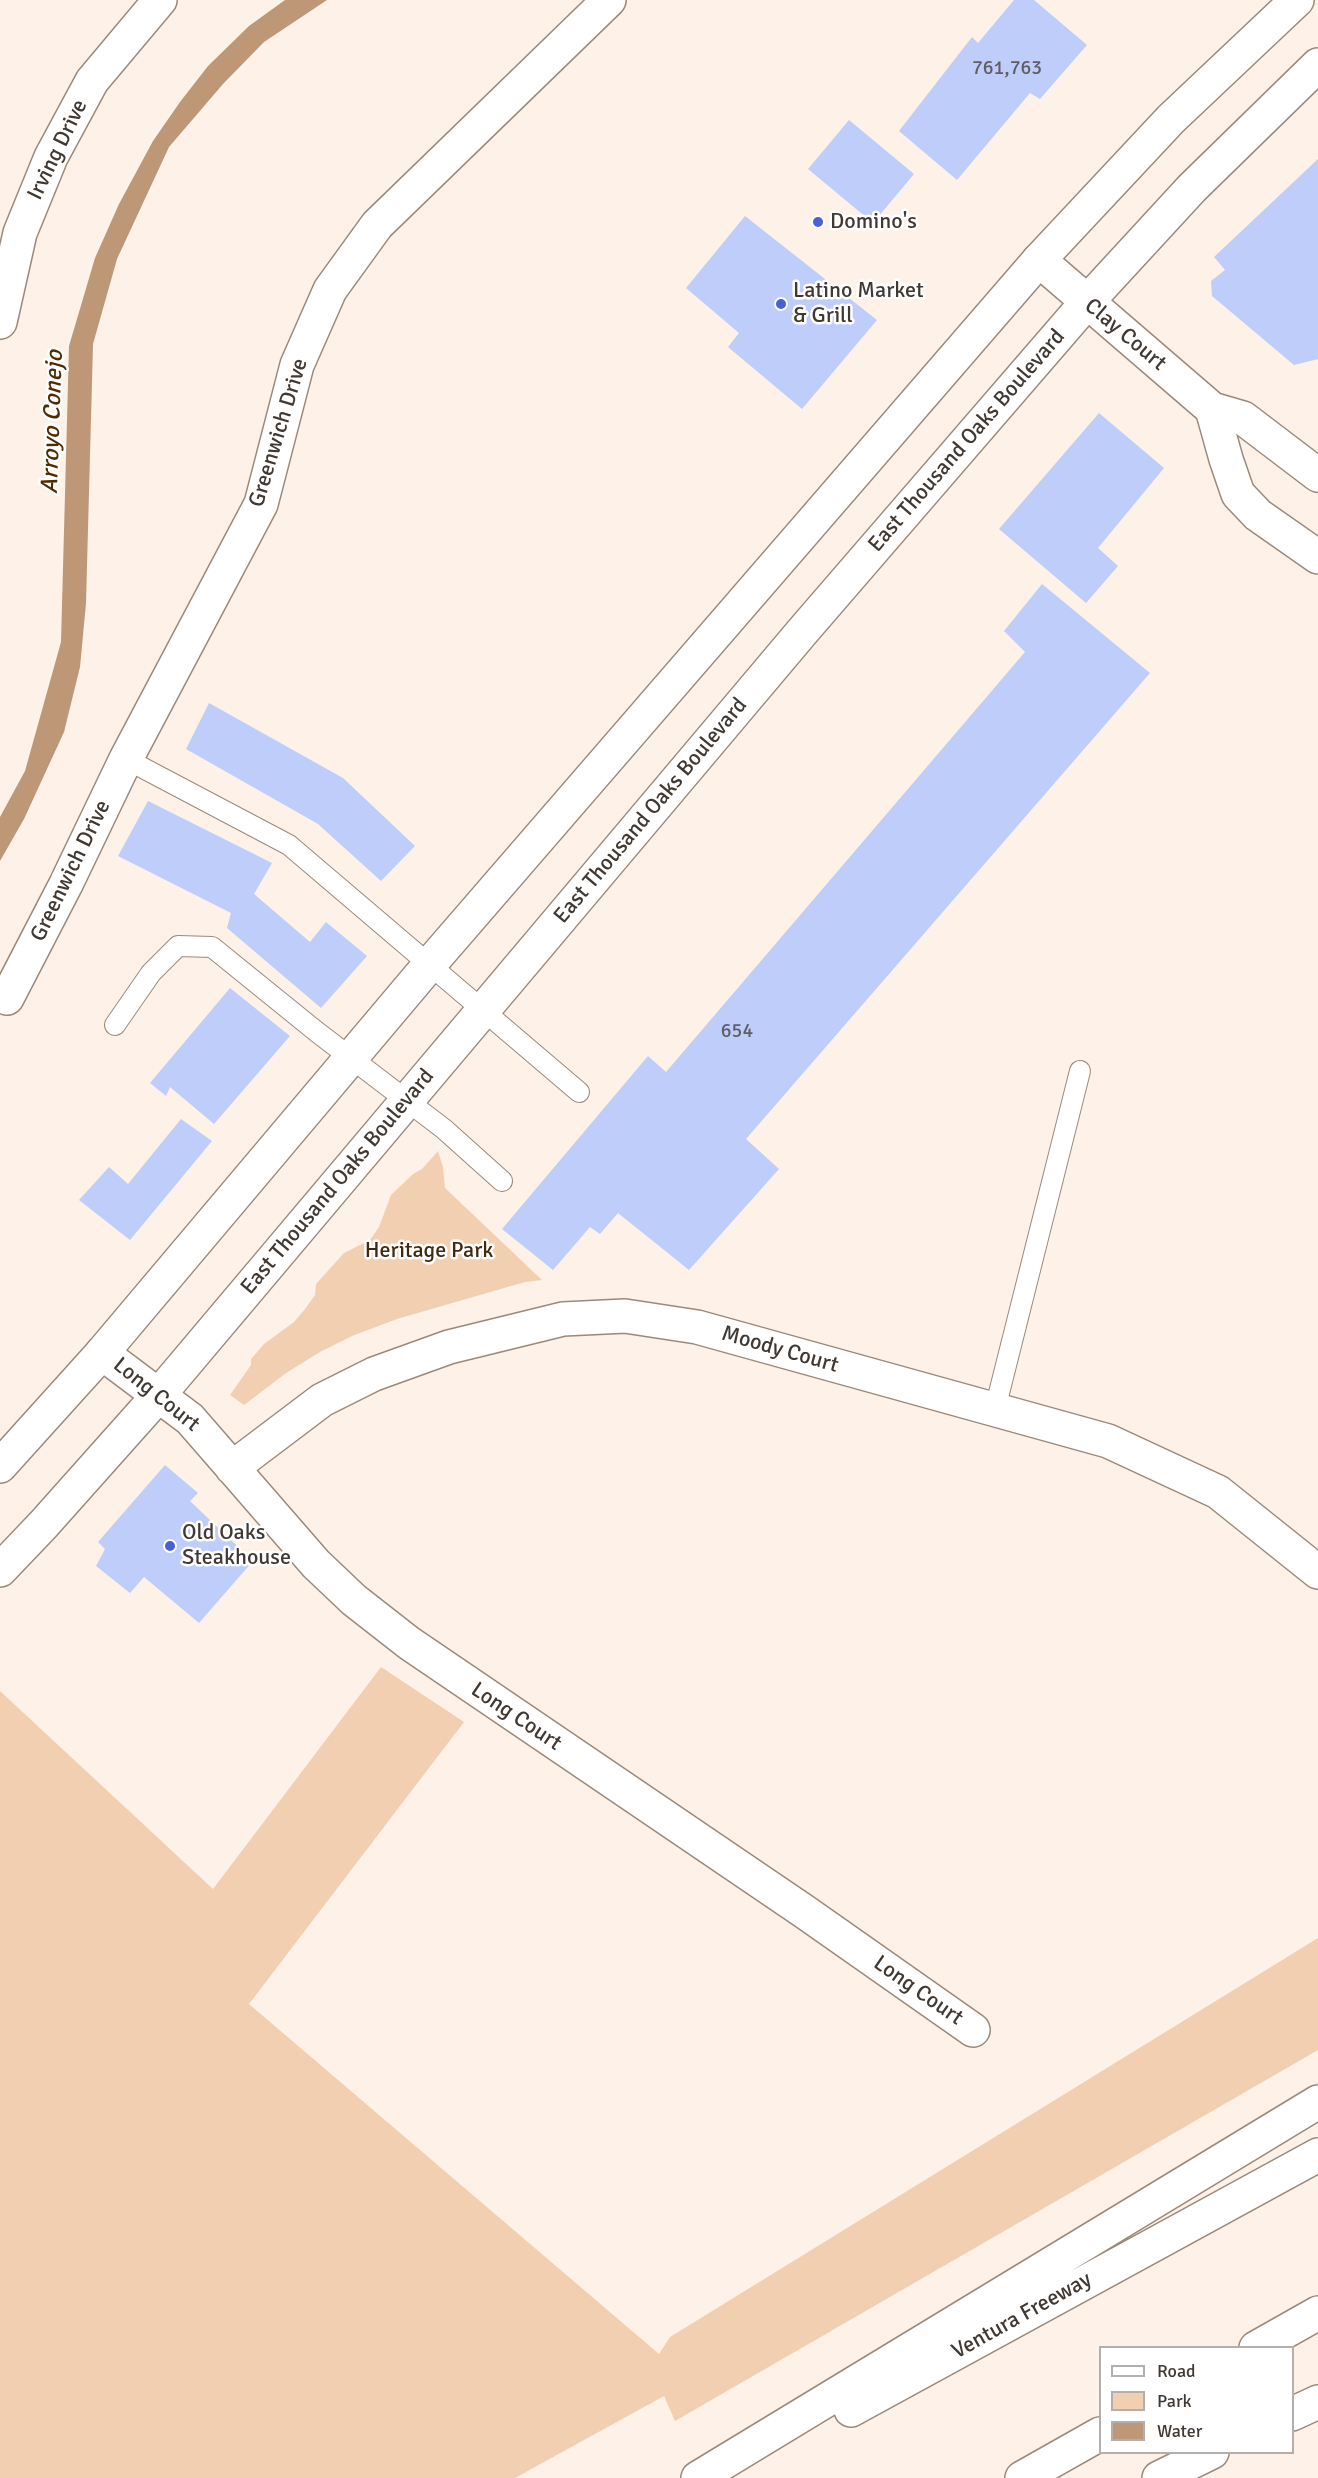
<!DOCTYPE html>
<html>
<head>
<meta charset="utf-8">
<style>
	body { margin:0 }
	#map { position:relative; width:1318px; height:2478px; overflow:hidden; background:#fdf1e8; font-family:Signika,sans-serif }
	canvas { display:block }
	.legend { position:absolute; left:1099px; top:2346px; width:195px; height:108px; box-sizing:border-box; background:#fff; border:2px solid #b3afad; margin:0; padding:8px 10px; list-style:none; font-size:18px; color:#403832 }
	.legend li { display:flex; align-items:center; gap:12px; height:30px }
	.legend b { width:30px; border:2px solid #b3afad }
</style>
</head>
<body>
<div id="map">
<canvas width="1318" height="2478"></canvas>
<ul class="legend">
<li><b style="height:8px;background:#fff"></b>Road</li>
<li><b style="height:16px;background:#f3cfb1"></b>Park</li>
<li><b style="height:16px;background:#be9776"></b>Water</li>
</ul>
</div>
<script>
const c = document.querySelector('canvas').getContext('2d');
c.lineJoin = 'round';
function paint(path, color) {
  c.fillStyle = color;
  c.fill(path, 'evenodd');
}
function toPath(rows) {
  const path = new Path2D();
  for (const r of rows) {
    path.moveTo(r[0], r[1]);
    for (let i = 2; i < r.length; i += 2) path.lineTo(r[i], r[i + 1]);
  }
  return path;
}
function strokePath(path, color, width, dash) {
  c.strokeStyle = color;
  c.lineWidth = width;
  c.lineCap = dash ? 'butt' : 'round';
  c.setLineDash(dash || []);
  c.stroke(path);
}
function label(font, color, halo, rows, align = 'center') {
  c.font = font + ' Signika,sans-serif';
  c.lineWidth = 5;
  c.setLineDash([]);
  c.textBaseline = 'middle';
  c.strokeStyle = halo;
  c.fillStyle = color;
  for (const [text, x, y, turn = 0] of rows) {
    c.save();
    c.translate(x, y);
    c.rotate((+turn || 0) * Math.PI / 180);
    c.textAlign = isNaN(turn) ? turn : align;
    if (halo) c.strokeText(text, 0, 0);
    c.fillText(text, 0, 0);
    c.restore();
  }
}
paint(toPath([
	[438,1151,443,1167,445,1188,542,1280,525,1282,397,1319,352,1336,320,1352,286,1373,244,1405,230,1395,251,1365,251,1359,264,1344,294,1322,305,1309,315,1295,316,1284,344,1253,370,1240,379,1227,391,1195,413,1174,422,1169],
	[381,1667,464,1722,249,2004,659,2354,670,2337,1318,1938,1318,2050,675,2421,664,2396,515,2478,0,2478,0,1691,213,1889]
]), '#f3cfb1');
paint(toPath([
	[285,0,327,0,264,42,223,84,169,147,117,259,93,344,86,603,80,667,64,732,24,819,0,861,0,817,25,771,61,642,69,346,95,258,119,204,153,141,180,102,208,66,249,26]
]), '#be9776');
paint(toPath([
	[1014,0,1034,0,1087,45,1040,99,1030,93,957,180,899,131,972,37,978,43],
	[849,120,914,174,873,223,808,169],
	[1318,159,1318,359,1294,365,1212,296,1211,281,1225,270,1214,257],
	[745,216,877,320,802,409,728,347,739,333,686,288],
	[1099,413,1164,468,1098,548,1118,566,1086,603,999,529],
	[1042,584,1150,673,746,1139,779,1169,689,1270,618,1213,600,1234,590,1227,553,1270,502,1229,648,1056,666,1072,1025,652,1004,631],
	[209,703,343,778,415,846,381,881,318,824,186,749],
	[148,801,272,863,254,894,310,942,326,922,367,956,321,1008,227,928,231,913,118,856],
	[230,988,290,1036,214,1124,170,1087,166,1096,150,1083],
	[181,1119,212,1141,130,1240,79,1200,109,1167,128,1184],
	[165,1465,198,1493,190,1501,253,1561,199,1623,144,1577,130,1593,96,1566,105,1549,98,1542]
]), '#becdfa');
const service = toPath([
	[126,759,289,845,579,1092],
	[115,1025,151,973,178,946,212,947,317,1032,444,1129,502,1181],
	[995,1409,1080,1071]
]);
const minor = toPath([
	[1039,260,1212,409,1243,418,1318,475],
	[0,322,20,233,51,157,92,81,160,0],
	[1212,409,1226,459,1238,494,1258,515,1318,557],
	[7,998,66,884,126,759,261,504,297,365,330,290,377,225,609,0],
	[102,1353,190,1419,316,1564,354,1600,409,1643,805,1912,973,2030],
	[232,1468,322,1400,374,1374,449,1347,563,1319,625,1316,697,1327,1108,1441,1218,1492,1318,1572]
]);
const primary = toPath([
	[0,1466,102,1353,430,964,1039,260,1171,119,1297,0],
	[0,1570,43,1525,158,1396,802,632,1087,302,1192,188,1318,65]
]);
const motorway = toPath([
	[1256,2348,1318,2313],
	[851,2410,1318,2155],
	[1292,2414,1318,2402],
	[698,2478,1318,2102],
	[1022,2478,1100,2434],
	[1159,2478,1212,2452]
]);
strokePath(service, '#9b8a7b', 22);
strokePath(minor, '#9b8a7b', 36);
strokePath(primary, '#9b8a7b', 36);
strokePath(motorway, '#9b8a7b', 36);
strokePath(service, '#fff', 20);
strokePath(minor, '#fff', 33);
strokePath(primary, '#fff', 33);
strokePath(motorway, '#fff', 33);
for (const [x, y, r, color] of [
	[818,222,6,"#4961d6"],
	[781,304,6,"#4961d6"],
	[170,1546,6,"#4961d6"]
]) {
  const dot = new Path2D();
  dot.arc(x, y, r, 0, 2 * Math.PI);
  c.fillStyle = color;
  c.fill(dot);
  strokePath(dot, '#fff', 2);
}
label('20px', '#605d64', null, [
	["761,763",1007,69],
	["654",737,1032]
]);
label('22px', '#403832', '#fff', [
	["Irving Drive",58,150,-64],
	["Clay Court",1125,335,40],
	["Greenwich Drive",279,433,-73],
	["East Thousand Oaks Boulevard",967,441,-49],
	["East Thousand Oaks Boulevard",651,811,-50],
	["Greenwich Drive",71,871,-64],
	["East Thousand Oaks Boulevard",338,1182,-50],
	["Moody Court",780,1350,16],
	["Long Court",156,1395,39],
	["Long Court",516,1717,34],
	["Long Court",918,1991,35],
	["Ventura Freeway",1022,2316,-29]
]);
label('22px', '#403832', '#fff', [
	["Domino's",830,222],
	["Latino Market",793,291],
	["& Grill",793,316],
	["Old Oaks",182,1533],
	["Steakhouse",182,1558]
], 'left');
label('22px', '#43280d', '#fff', [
	["Heritage Park",429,1251]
]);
label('italic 24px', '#502a00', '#fff', [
	["Arroyo Conejo",53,422,-88]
]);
</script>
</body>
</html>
